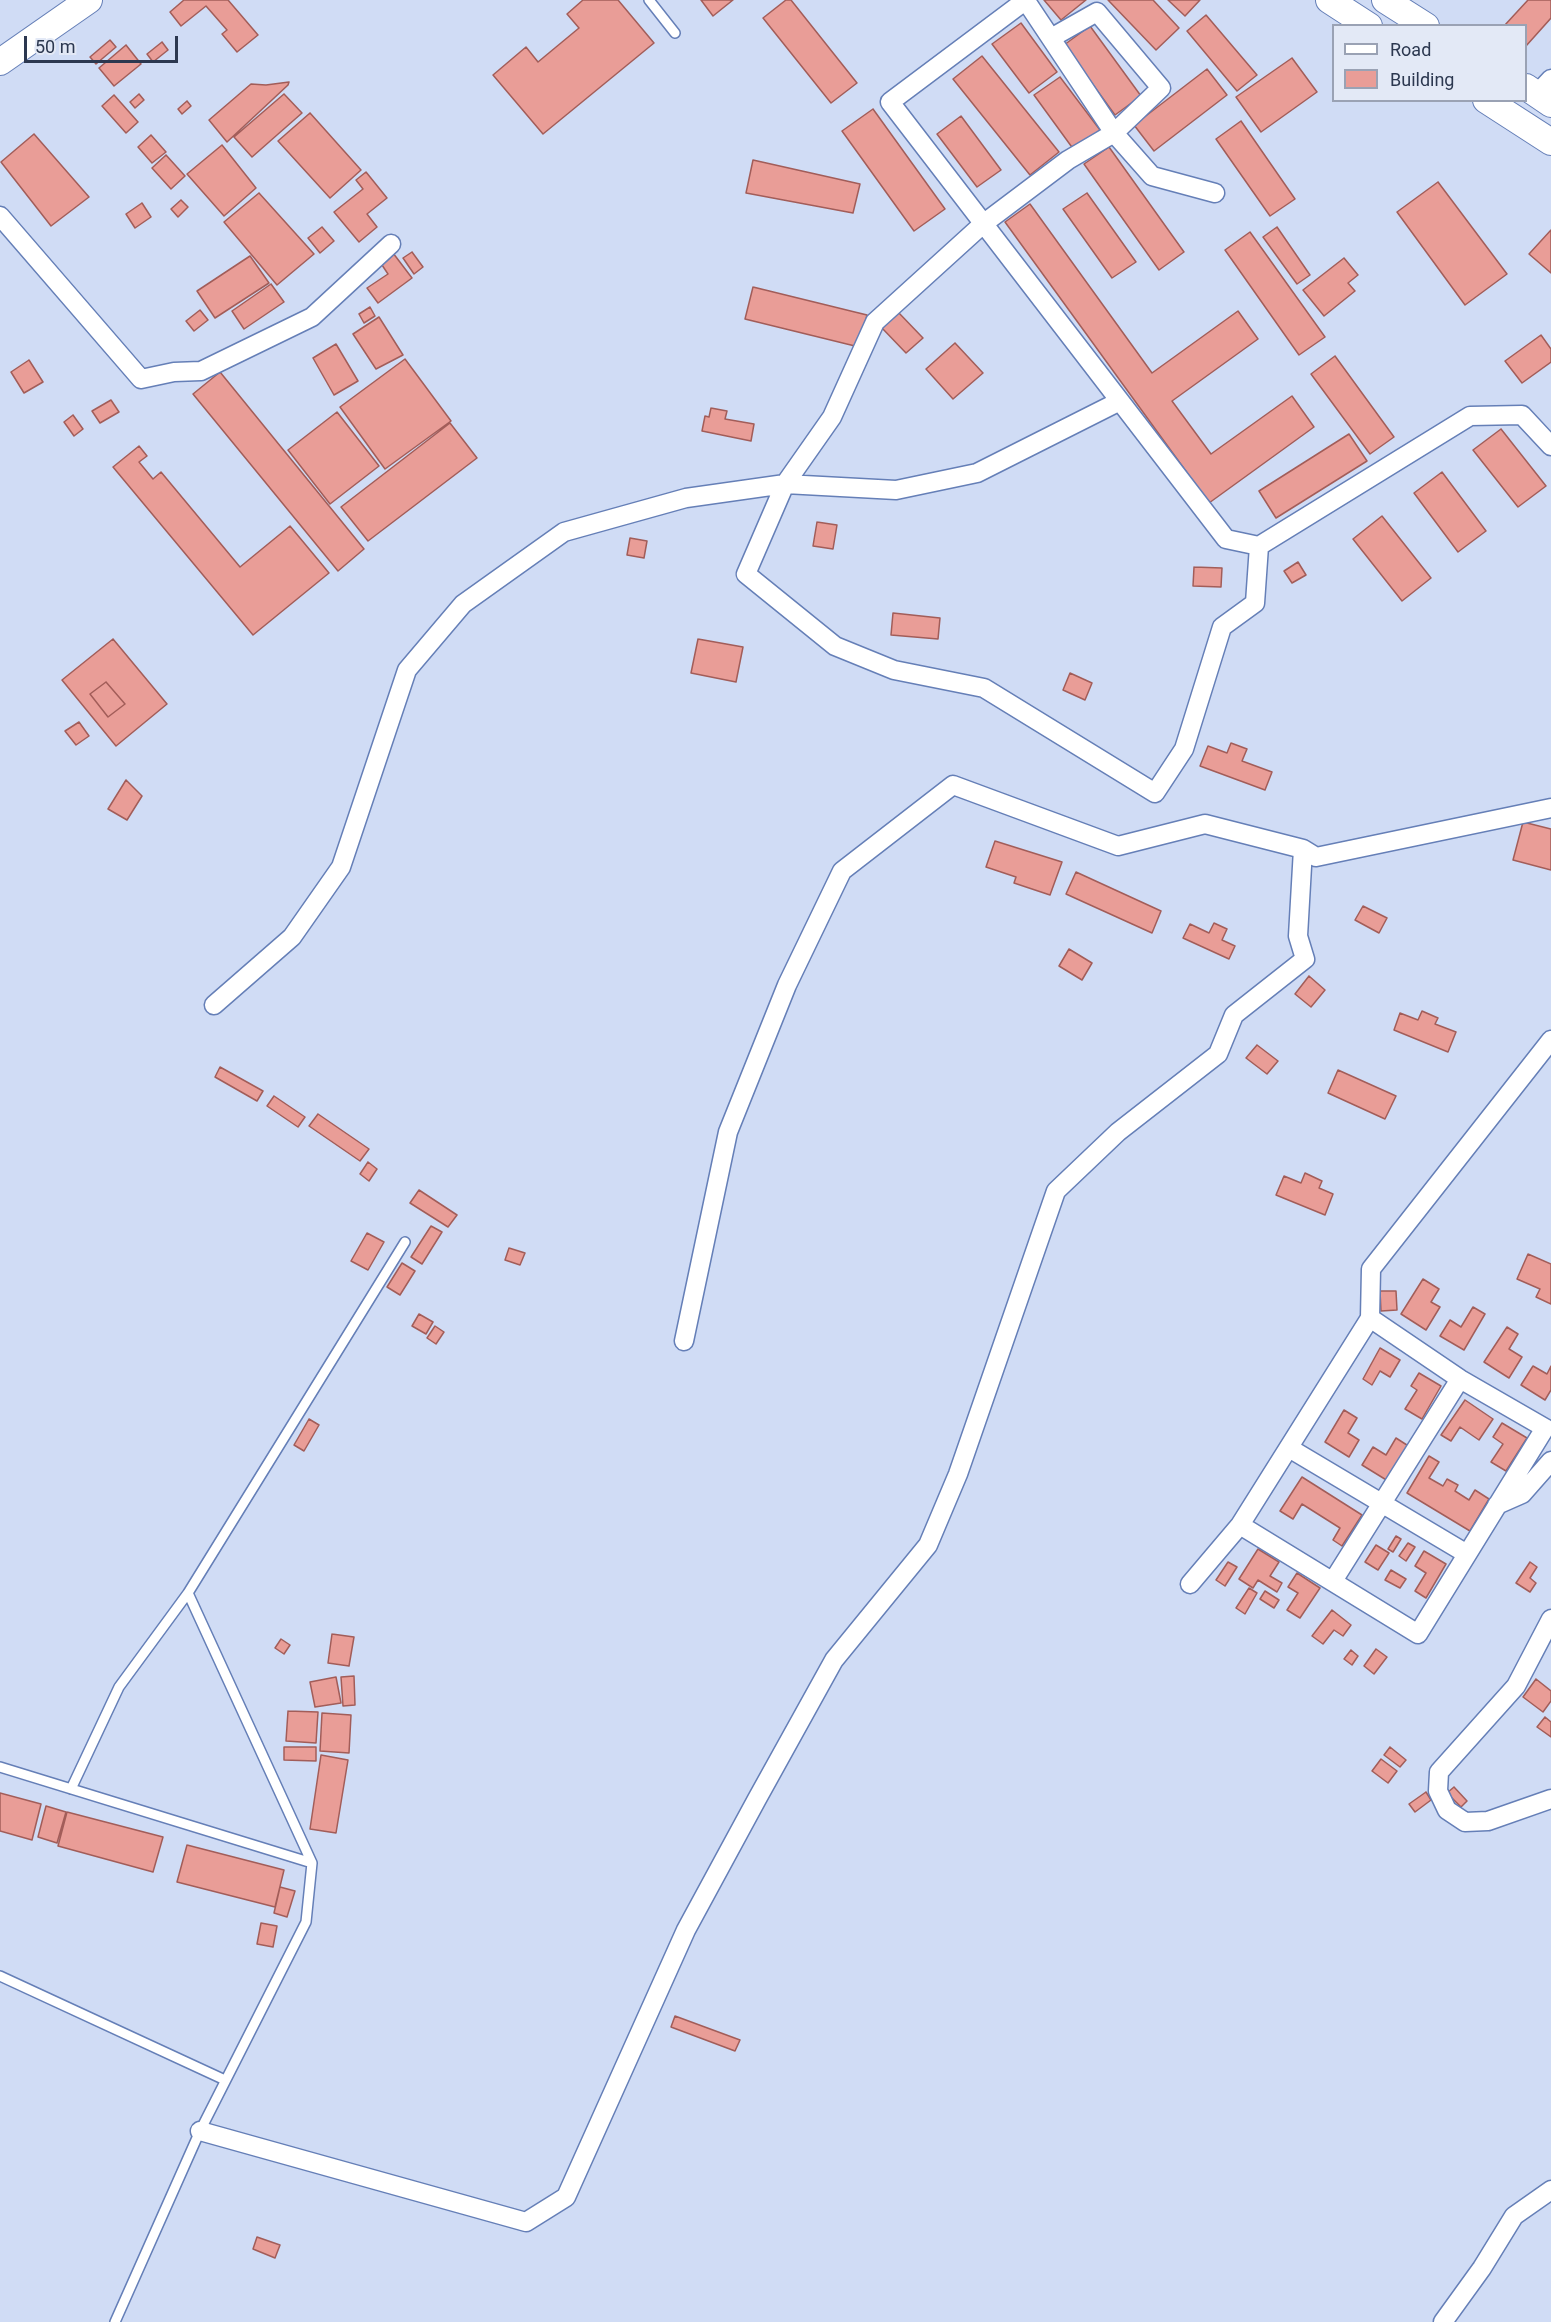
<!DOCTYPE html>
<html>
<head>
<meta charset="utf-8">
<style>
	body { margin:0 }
	#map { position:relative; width:1551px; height:2322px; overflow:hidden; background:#d0dcf5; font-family:Roboto,sans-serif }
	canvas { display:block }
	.legend { position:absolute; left:1332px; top:24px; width:195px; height:78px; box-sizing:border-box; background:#e3e9f6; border:2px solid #9aa2b4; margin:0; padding:8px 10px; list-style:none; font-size:18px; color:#2c3850 }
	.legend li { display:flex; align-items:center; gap:12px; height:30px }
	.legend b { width:30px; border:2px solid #9aa2b4 }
	.scale { position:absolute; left:24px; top:36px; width:154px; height:27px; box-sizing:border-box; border:3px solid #2c3850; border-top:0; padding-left:8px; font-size:18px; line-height:21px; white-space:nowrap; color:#2c3850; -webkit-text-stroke:4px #e3e9f6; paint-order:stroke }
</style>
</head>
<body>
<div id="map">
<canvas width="1551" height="2322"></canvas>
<ul class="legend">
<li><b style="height:8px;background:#fff"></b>Road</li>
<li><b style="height:16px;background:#e99d97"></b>Building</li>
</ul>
<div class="scale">50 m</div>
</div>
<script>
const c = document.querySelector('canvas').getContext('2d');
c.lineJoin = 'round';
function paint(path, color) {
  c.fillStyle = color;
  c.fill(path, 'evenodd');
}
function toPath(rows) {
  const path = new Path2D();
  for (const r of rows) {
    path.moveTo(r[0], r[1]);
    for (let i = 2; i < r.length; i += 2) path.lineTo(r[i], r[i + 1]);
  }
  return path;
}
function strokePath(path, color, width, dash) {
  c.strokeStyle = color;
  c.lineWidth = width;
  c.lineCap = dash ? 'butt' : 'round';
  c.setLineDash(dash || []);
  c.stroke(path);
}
const building = toPath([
	[184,0,228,0,258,35,237,52,222,34,227,30,206,6,181,26,170,12,184,0],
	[583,0,618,0,654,43,543,134,493,75,526,47,538,62,579,28,567,14,583,0],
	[701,0,733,0,713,16,701,0],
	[786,0,791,0,857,83,831,103,763,18,786,0],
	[1044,0,1086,0,1061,20,1044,0],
	[1108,0,1153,0,1179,28,1156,50,1108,0],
	[1168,0,1200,0,1185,16,1168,0],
	[1528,0,1551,0,1551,18,1526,46,1526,26,1504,26,1528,0],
	[1206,15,1257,75,1237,91,1187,31,1206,15],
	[1021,23,1057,72,1029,93,992,44,1021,23],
	[1090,26,1141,96,1115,115,1064,45,1090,26],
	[110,40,116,47,96,64,90,57,110,40],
	[162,42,168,50,153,62,147,54,162,42],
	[126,45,141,64,114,86,99,68,126,45],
	[982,56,1059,152,1030,175,953,79,982,56],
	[1292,58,1317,92,1261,132,1236,97,1292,58],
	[1207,69,1227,95,1154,151,1134,125,1207,69],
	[1060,77,1100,130,1074,150,1034,95,1060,77],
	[289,82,288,85,227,142,209,120,251,84,266,85,289,82],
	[139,94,144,100,135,108,130,102,139,94],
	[284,94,302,113,252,157,234,137,284,94],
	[114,95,138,122,126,133,102,106,114,95],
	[187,101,191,106,182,114,178,109,187,101],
	[873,109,945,209,914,231,842,131,873,109],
	[310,113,361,170,330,198,278,141,310,113],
	[961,116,1001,170,977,187,937,134,961,116],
	[1241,121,1295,199,1270,216,1216,139,1241,121],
	[34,134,89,197,51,226,1,162,34,134],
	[151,135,166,152,152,163,138,147,151,135],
	[222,145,256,188,224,216,187,174,222,145],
	[1109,147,1184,252,1159,270,1084,164,1109,147],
	[166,155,185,176,171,189,152,168,166,155],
	[753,160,860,184,853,213,746,193,753,160],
	[366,172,387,198,367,214,377,227,359,242,334,212,363,189,356,180,366,172],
	[1438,182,1507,274,1465,305,1397,212,1438,182],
	[259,193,314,254,277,285,224,222,259,193],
	[1087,193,1136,262,1112,278,1063,209,1087,193],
	[181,200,188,207,178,217,171,209,181,200],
	[142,203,151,217,135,228,126,214,142,203],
	[1030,204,1152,373,1238,311,1258,339,1172,401,1211,454,1292,396,1314,427,1209,503,1005,222,1030,204],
	[322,227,334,241,320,253,308,238,322,227],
	[1277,227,1310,275,1297,284,1263,237,1277,227],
	[1551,230,1551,273,1529,254,1551,230],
	[1250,232,1325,337,1299,355,1225,250,1250,232],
	[412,252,423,267,414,274,403,258,412,252],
	[393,253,412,278,378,303,367,288,388,274,380,262,393,253],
	[250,256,269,283,215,318,197,291,250,256],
	[1344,258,1358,275,1348,283,1355,291,1324,316,1303,290,1344,258],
	[271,284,284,302,244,329,232,311,271,284],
	[753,287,867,315,859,347,745,319,753,287],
	[370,307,375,316,364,323,359,314,370,307],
	[200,310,208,320,194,331,186,321,200,310],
	[898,312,923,338,906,353,881,327,898,312],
	[379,317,403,355,376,369,353,334,379,317],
	[1541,335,1551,349,1551,362,1522,383,1505,361,1541,335],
	[955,343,983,373,953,399,926,369,955,343],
	[336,344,358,381,334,395,313,358,336,344],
	[1335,356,1394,437,1370,454,1311,374,1335,356],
	[405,359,451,421,385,469,340,407,405,359],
	[29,360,43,382,24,393,11,372,29,360],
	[220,372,364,549,338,571,193,394,220,372],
	[111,400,119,412,100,423,92,411,111,400],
	[711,408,727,411,725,419,754,424,751,441,702,431,705,416,709,417,711,408],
	[337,412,379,466,330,504,288,450,337,412],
	[73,415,83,429,74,436,64,422,73,415],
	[450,423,477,458,368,541,341,507,450,423],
	[1501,429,1546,486,1518,507,1473,450,1501,429],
	[1349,434,1367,461,1276,518,1259,491,1349,434],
	[139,446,147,456,139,462,153,479,161,472,240,567,290,526,329,573,253,635,113,467,139,446],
	[1442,472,1486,531,1458,552,1414,493,1442,472],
	[1382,516,1431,578,1402,601,1353,539,1382,516],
	[817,522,837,525,833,549,813,546,817,522],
	[630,538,647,541,644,558,627,555,630,538],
	[1298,562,1306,575,1292,583,1284,571,1298,562],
	[1194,567,1222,568,1221,587,1193,586,1194,567],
	[893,613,940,618,938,639,891,635,893,613],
	[113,639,167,704,116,746,62,680,113,639],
	[106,682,125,704,108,717,90,694,106,682],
	[698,639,743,647,736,682,691,673,698,639],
	[1070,673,1092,683,1085,700,1063,690,1070,673],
	[106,682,125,704,108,717,90,694,106,682],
	[79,722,89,736,76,745,65,731,79,722],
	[1231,743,1247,749,1242,761,1272,772,1265,790,1200,766,1208,746,1227,753,1231,743],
	[126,780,142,796,127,820,108,809,126,780],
	[1523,822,1551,829,1551,870,1513,860,1523,822],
	[995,841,1062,862,1050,895,1014,883,1016,877,986,867,995,841],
	[1076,872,1161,911,1152,933,1066,894,1076,872],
	[1363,906,1387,918,1379,933,1355,920,1363,906],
	[1214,923,1227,929,1222,940,1235,946,1229,959,1183,938,1190,924,1209,933,1214,923],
	[1069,949,1092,963,1082,980,1059,966,1069,949],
	[1309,976,1325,990,1311,1007,1295,994,1309,976],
	[1422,1011,1438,1018,1435,1024,1456,1032,1448,1052,1394,1030,1400,1013,1418,1020,1422,1011],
	[1257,1045,1278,1061,1267,1074,1246,1058,1257,1045],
	[220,1067,263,1091,257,1101,215,1077,220,1067],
	[1338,1070,1396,1096,1385,1119,1328,1093,1338,1070],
	[274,1096,305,1117,298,1127,267,1106,274,1096],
	[318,1114,369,1149,360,1161,309,1126,318,1114],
	[368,1162,377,1169,369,1181,360,1174,368,1162],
	[1305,1173,1322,1181,1319,1188,1333,1194,1325,1215,1276,1195,1284,1176,1301,1183,1305,1173],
	[419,1190,457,1215,448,1227,410,1203,419,1190],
	[431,1226,442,1232,422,1264,411,1257,431,1226],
	[367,1233,384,1242,368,1270,351,1261,367,1233],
	[509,1248,525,1253,520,1265,505,1260,509,1248],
	[1528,1254,1551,1264,1551,1304,1536,1297,1540,1289,1517,1279,1528,1254],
	[402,1263,415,1271,400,1295,387,1287,402,1263],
	[1423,1279,1439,1289,1431,1302,1440,1307,1426,1330,1401,1314,1423,1279],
	[1380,1291,1396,1291,1397,1310,1381,1311,1380,1291],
	[1473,1307,1485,1314,1464,1350,1440,1336,1450,1320,1461,1327,1473,1307],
	[419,1314,433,1322,426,1334,412,1326,419,1314],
	[435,1326,444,1332,436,1344,427,1338,435,1326],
	[1507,1327,1518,1334,1509,1349,1522,1357,1509,1378,1484,1362,1507,1327],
	[1380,1348,1400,1360,1390,1377,1380,1371,1372,1385,1363,1379,1380,1348],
	[1533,1366,1547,1374,1551,1366,1551,1390,1545,1400,1521,1385,1533,1366],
	[1419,1373,1441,1386,1422,1419,1405,1409,1417,1390,1411,1386,1419,1373],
	[1465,1400,1493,1419,1479,1440,1460,1427,1451,1441,1441,1435,1465,1400],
	[1344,1410,1357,1418,1348,1433,1359,1440,1349,1457,1325,1442,1344,1410],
	[309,1419,319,1425,304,1451,294,1445,309,1419],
	[1502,1423,1527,1438,1506,1471,1491,1462,1503,1444,1493,1437,1502,1423],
	[1396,1438,1410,1447,1388,1481,1362,1465,1373,1447,1386,1455,1396,1438],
	[1429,1456,1439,1462,1429,1478,1443,1486,1447,1479,1458,1485,1455,1491,1469,1500,1475,1490,1489,1499,1470,1531,1407,1493,1429,1456],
	[1302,1477,1362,1515,1342,1546,1333,1540,1340,1528,1302,1504,1293,1519,1280,1511,1302,1477],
	[1396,1536,1401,1539,1393,1552,1388,1549,1396,1536],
	[1408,1543,1415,1547,1406,1561,1399,1556,1408,1543],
	[1376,1545,1389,1553,1378,1570,1365,1562,1376,1545],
	[1258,1549,1279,1562,1270,1576,1282,1583,1277,1592,1258,1580,1253,1588,1239,1579,1258,1549],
	[1424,1551,1446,1564,1426,1598,1415,1591,1426,1573,1415,1566,1424,1551],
	[1228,1562,1237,1567,1225,1586,1216,1580,1228,1562],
	[1530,1562,1537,1567,1530,1578,1536,1583,1530,1592,1516,1583,1530,1562],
	[1391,1570,1406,1579,1400,1588,1385,1580,1391,1570],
	[1297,1573,1320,1588,1300,1618,1287,1610,1298,1593,1288,1587,1297,1573],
	[1249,1588,1257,1593,1245,1614,1236,1608,1249,1588],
	[1265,1591,1279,1600,1274,1608,1260,1599,1265,1591],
	[1332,1610,1351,1625,1343,1636,1334,1630,1323,1644,1312,1636,1332,1610],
	[332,1634,354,1637,349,1666,328,1663,332,1634],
	[281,1639,290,1645,284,1654,275,1648,281,1639],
	[1376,1649,1387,1657,1374,1674,1364,1666,1376,1649],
	[1351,1650,1358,1656,1352,1665,1344,1659,1351,1650],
	[354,1676,355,1705,343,1706,341,1677,354,1676],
	[336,1677,341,1703,315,1707,310,1682,336,1677],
	[1536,1679,1551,1691,1551,1701,1543,1712,1523,1697,1536,1679],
	[288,1711,318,1712,316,1743,286,1741,288,1711],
	[322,1713,351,1715,349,1753,320,1751,322,1713],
	[1545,1717,1551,1722,1551,1737,1537,1727,1545,1717],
	[284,1747,316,1747,316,1761,284,1760,284,1747],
	[1390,1747,1406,1760,1400,1767,1384,1755,1390,1747],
	[321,1755,348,1760,336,1833,310,1829,321,1755],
	[1381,1759,1397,1771,1388,1783,1372,1771,1381,1759],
	[1454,1787,1467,1801,1461,1807,1447,1793,1454,1787],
	[1426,1792,1431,1800,1415,1812,1409,1804,1426,1792],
	[0,1793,41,1804,32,1840,0,1831,0,1793],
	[46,1806,66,1812,57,1843,38,1837,46,1806],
	[67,1812,163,1837,153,1872,58,1846,67,1812],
	[187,1845,284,1870,275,1907,177,1882,187,1845],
	[280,1887,295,1891,287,1917,274,1913,280,1887],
	[261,1923,277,1926,273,1947,257,1944,261,1923],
	[675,2016,740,2040,735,2051,671,2027,675,2016],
	[257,2237,280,2245,275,2258,253,2249,257,2237]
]);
paint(building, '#e99d97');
strokePath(building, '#a25d59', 1.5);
const lane = toPath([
	[649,0,675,33],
	[0,1767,312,1863],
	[71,1789,119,1687,188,1593],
	[0,1976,225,2080],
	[115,2322,200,2131,306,1922,312,1863,188,1593,405,1242]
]);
const street = toPath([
	[1026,0,890,102,1226,539,1259,546,1470,416,1522,415,1551,446],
	[1026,1,1114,133,1068,160,983,224,875,322,832,417,785,484,746,574,835,646,894,670,984,688,1155,793,1184,749,1222,627,1255,603,1259,546],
	[1051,38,1097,12,1161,88,1114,133,1152,176,1215,193],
	[1537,94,1551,79],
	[0,216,141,379,174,372,201,371,312,317,391,244],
	[214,1005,292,937,341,867,407,670,463,604,564,532,686,498,785,484,896,490,977,473,1120,401],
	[684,1341,728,1132,787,985,842,871,953,785,1118,846,1205,824,1303,849,1316,857,1551,808],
	[1289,1448,1467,1554],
	[1497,1505,1522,1494,1551,1461],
	[1240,1525,1418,1634,1545,1428,1460,1379,1370,1318],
	[1333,1581,1460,1379],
	[1190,1584,1240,1525,1370,1318,1371,1269,1551,1040],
	[1551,1619,1516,1686,1439,1772,1438,1791,1447,1810,1465,1822,1488,1821,1551,1799],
	[200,2131,526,2222,566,2197,686,1930,757,1799,834,1660,928,1545,958,1474,1056,1191,1118,1132,1218,1054,1234,1015,1305,959,1298,936,1303,849],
	[1443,2322,1482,2268,1514,2216,1551,2190]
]);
const secondary = toPath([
	[1329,0,1369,26],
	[1385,0,1426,26],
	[0,62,89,0],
	[1526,87,1551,104],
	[1486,100,1551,142]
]);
strokePath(lane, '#657fb7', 12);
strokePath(street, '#657fb7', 21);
strokePath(secondary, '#657fb7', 28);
strokePath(lane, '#fff', 9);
strokePath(street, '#fff', 18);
strokePath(secondary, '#fff', 26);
</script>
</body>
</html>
